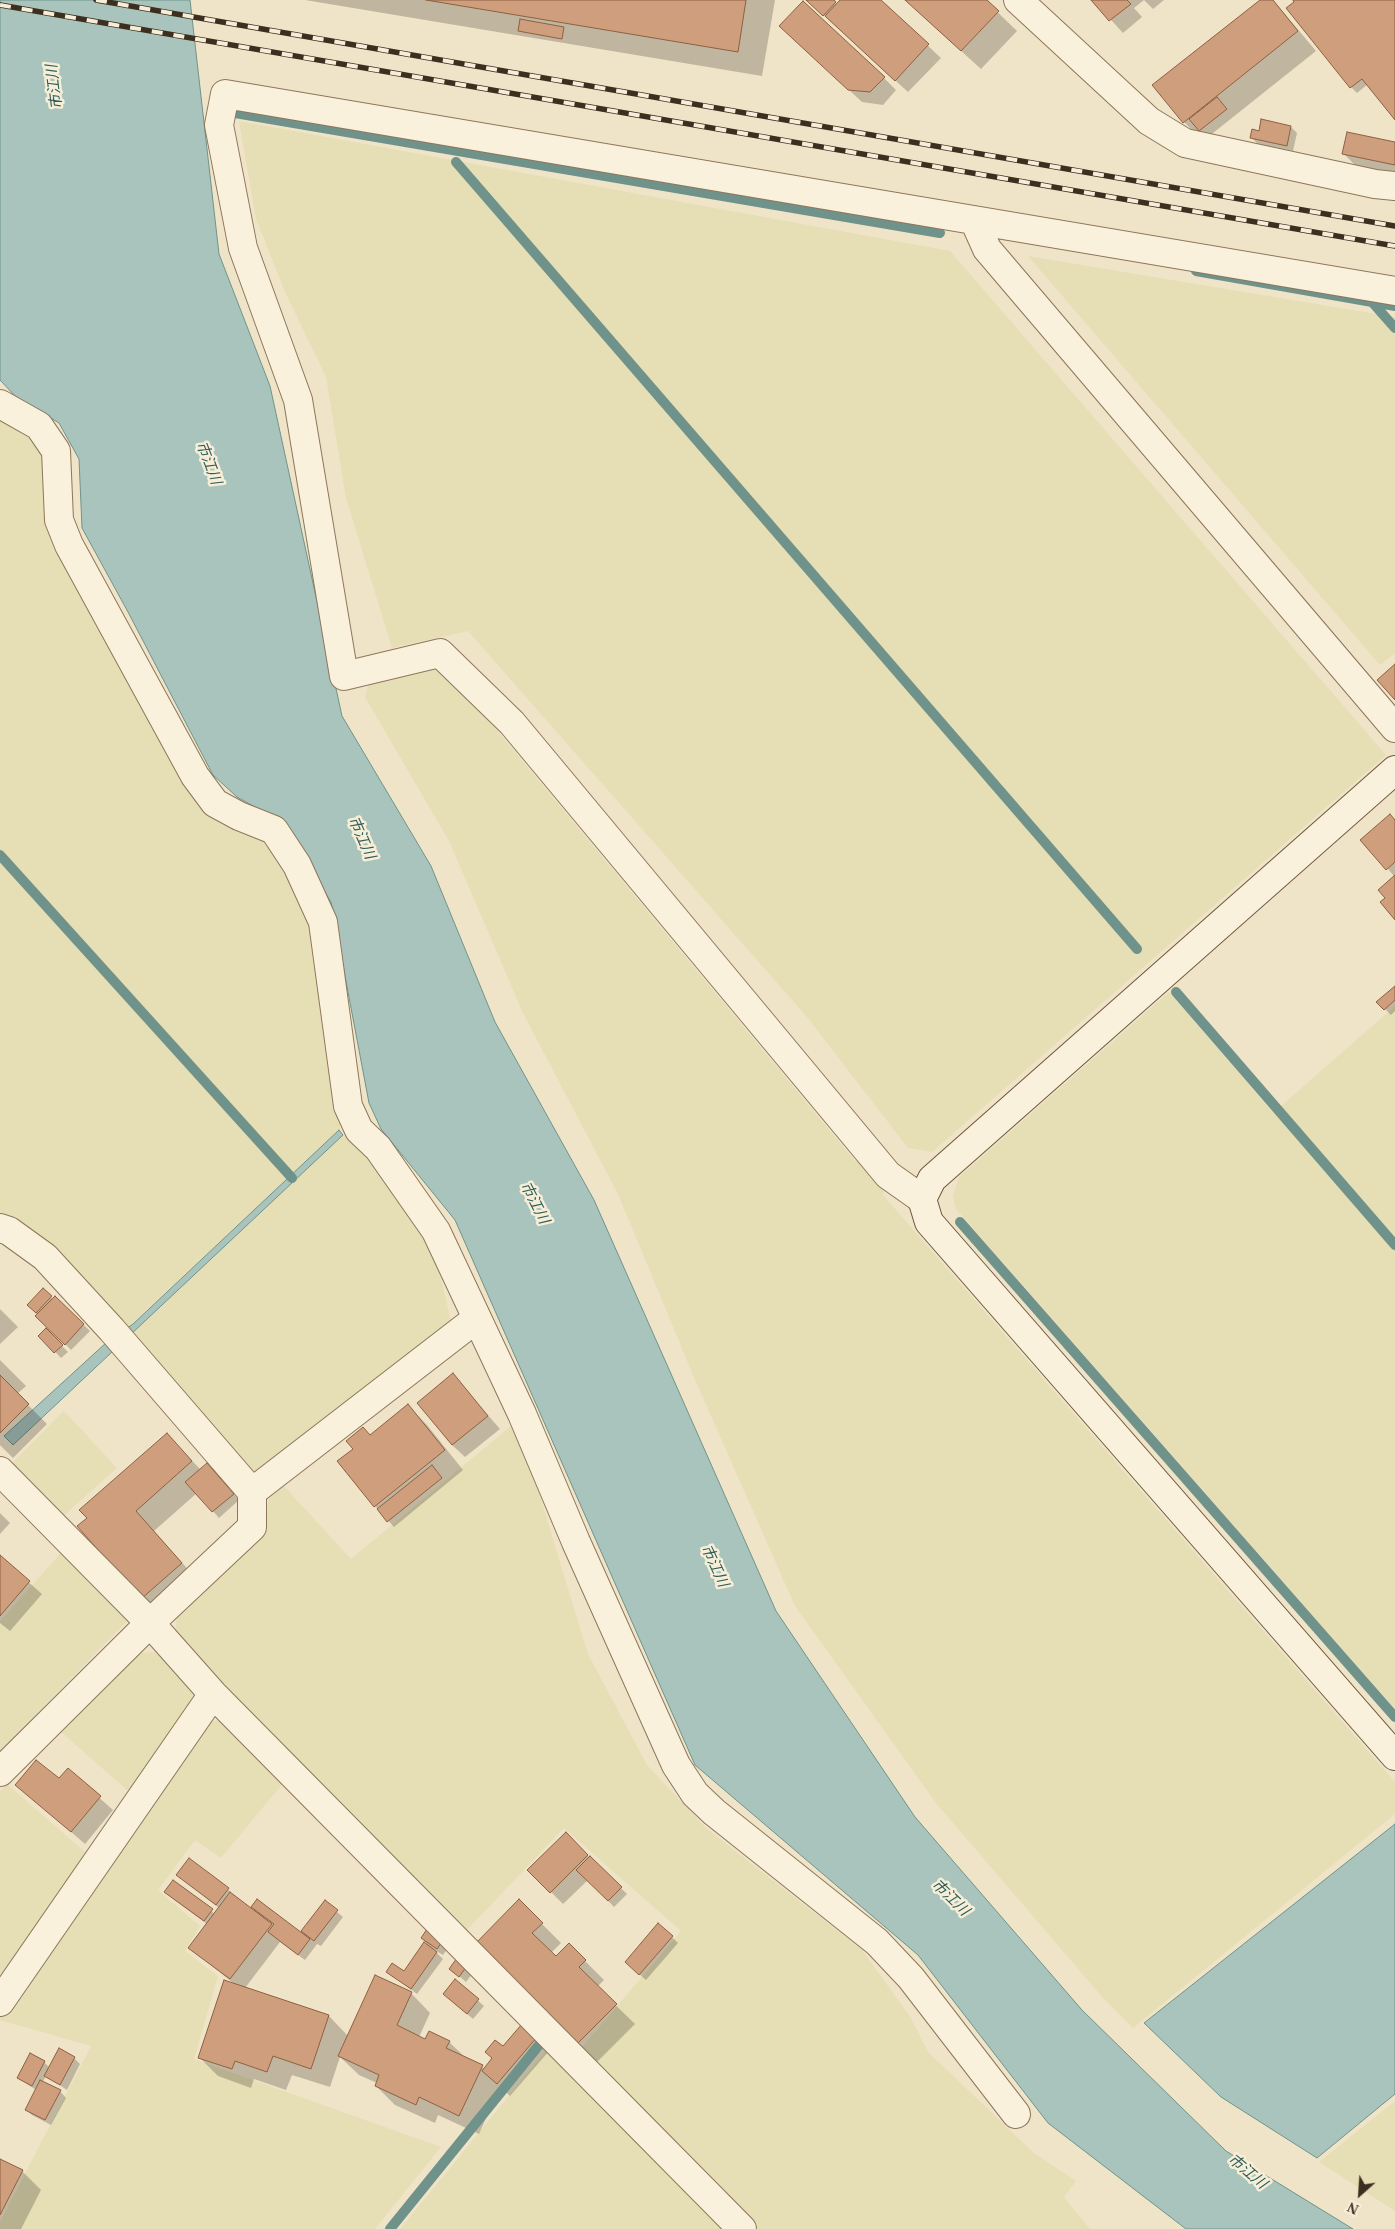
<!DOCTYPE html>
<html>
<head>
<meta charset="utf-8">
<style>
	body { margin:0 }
	#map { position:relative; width:1395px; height:2229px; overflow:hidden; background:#f0e4c8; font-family:"Times New Roman",serif }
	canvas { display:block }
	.north { position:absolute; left:1335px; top:2169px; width:50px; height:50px; -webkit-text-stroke:4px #f7eed8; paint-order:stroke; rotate:206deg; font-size:14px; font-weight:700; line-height:20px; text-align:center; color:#3d2e20 }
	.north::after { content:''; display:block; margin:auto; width:18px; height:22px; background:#3d2e20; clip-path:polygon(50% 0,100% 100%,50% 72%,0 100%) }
</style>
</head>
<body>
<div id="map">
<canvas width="1395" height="2229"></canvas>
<div class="north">N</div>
</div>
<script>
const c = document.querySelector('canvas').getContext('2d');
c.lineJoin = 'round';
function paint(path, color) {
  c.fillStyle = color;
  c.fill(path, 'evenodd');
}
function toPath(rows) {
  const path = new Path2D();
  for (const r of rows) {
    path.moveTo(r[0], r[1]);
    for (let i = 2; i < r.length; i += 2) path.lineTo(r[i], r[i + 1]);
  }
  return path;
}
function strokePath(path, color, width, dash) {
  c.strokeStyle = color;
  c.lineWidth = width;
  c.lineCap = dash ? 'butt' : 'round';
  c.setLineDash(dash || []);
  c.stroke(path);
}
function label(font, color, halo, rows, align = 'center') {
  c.font = font + ' "Times New Roman","Noto Sans JP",serif';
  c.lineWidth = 5;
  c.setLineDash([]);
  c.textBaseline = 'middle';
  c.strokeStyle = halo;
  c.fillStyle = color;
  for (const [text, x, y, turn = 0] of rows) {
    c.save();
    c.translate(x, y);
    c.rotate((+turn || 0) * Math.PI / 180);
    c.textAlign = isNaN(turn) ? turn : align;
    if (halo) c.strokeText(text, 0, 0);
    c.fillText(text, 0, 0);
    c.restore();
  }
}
paint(toPath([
	[239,121,950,251,1386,755,932,1152,908,1148,807,1017,468,631,392,648,346,498,326,377,285,292,256,219],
	[1028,256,1395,317,1395,653,1380,665],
	[0,415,32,432,46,456,48,515,191,786,267,839,315,925,343,1117,339,1130,127,1328,13,1220,0,1215],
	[433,665,461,687,855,1161,864,1161,886,1186,883,1195,1395,1782,1395,1814,1133,2028,1104,1999,936,1803,795,1606,693,1375,618,1194,523,1013,449,841,365,697,369,683],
	[1169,992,1273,1113,1395,1006,1395,1709,956,1209,953,1195,959,1177],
	[343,1135,356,1138,432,1239,451,1322,255,1479,135,1334,134,1330],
	[64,1411,117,1468,60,1519,9,1466],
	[517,1421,588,1654,647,1765,706,1828,862,1950,911,2018,928,2052,1034,2153,1076,2181,1064,2197,1090,2229,745,2229,577,2053,681,1931,564,1828,464,1933,175,1638,177,1613,266,1526,268,1500,272,1491,281,1483,351,1559],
	[67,1546,134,1614,0,1751,0,1621],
	[160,1652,198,1696,135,1797,60,1731,134,1653],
	[218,1720,284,1782,221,1858,195,1840,158,1890,200,1926,185,1951,218,1976,194,2059,441,2147,375,2229,0,2229,0,2222,91,2046,0,2020,0,2014,204,1723],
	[7,1784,93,1859,5,1978,0,1973,0,1791],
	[548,2048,731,2229,400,2229],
	[1395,2101,1395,2211,1319,2162]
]), '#e6deb5');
const water = toPath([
	[0,0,190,0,219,254,270,386,342,716,431,866,495,1022,594,1200,776,1611,915,1817,1082,2010,1226,2151,1353,2229,1186,2229,1048,2123,918,1955,695,1765,455,1220,381,1129,369,1103,331,902,289,833,271,816,237,797,213,775,128,612,82,528,79,459,59,423,15,396,0,380,0,0],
	[339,1130,343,1135,13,1445,4,1436,107,1342,133,1324,339,1130],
	[1395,1824,1395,2094,1317,2158,1221,2097,1144,2023,1395,1824]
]);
paint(water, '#a9c4bc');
strokePath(water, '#6f938a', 1);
paint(toPath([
	[305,0,775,0,762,76],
	[807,0,832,0,837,5,842,0,879,0,941,58,908,92],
	[905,0,985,0,1017,31,981,69],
	[1093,0,1164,0,1153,9,1144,0,1134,8,1142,17,1123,33],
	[1262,0,1273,0,1316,51,1203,141,1184,122],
	[1294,0,1395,0,1395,118,1368,84,1357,93,1351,87],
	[794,39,884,78,896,90,883,105,862,102],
	[1262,121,1291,127,1297,133,1293,151,1258,144,1252,138,1260,132],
	[1395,143,1395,175,1356,166,1344,154],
	[1395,821,1395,918,1387,898,1395,877,1362,840],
	[1395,987,1395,1011,1391,1015,1378,1002],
	[43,1290,53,1299,55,1297,90,1331,71,1350,28,1305],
	[0,1309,18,1327,0,1344],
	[46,1330,68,1352,61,1358,40,1336],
	[0,1360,26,1386,17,1394,47,1424,13,1458,0,1445],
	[453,1375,500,1429,465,1457,452,1445],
	[408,1406,427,1425,463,1470,394,1527,375,1506,355,1449],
	[167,1435,201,1470,213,1471,239,1500,219,1518,197,1493,154,1531,200,1583,161,1617,79,1526],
	[0,1513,10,1523,0,1534],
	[0,1557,42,1594,10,1631,0,1623],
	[68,1770,113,1810,85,1844,17,1785,59,1780],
	[566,1834,627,1894,614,1907,588,1880,563,1904,529,1870],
	[178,1875,228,1889,233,1896,260,1916,253,1907,301,1934,325,1902,343,1917,321,1946,317,1944,305,1960,280,1942,245,1988,329,2016,348,2036,376,1977,411,1993,430,2013,419,2037,426,2040,449,2042,466,2058,485,2069,522,2026,549,2051,510,2096,500,2087,479,2134,438,2115,435,2123,395,2105,376,2086,377,2083,359,2075,340,2057,330,2087,292,2075,286,2090,254,2079,251,2088,218,2076,199,2057,233,1983,190,1948,207,1924,172,1898,174,1881,215,1914,219,1908],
	[519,1901,561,1943,551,1953,556,1958,569,1945,604,1980,597,1987,635,2024,596,2063,477,1944],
	[672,1937,678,1943,646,1980,632,1968],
	[422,1938,450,1945,443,1955,433,1949,443,1959,417,1994,388,1972,404,1973,430,1948],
	[457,1960,473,1973,466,1982,451,1969],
	[455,1981,484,2006,473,2019,451,2000],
	[74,2058,80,2064,67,2090,46,2076,42,2083,60,2091,66,2098,51,2125,32,2115,26,2109,36,2090,18,2078,44,2062,50,2068],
	[0,2160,22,2171,41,2190,21,2229,0,2229]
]), '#0003');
strokePath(toPath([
	[235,113,940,233],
	[456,162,1137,949],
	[1196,271,1395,306],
	[1372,302,1395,328],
	[0,855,292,1178],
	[1176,992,1395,1245],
	[960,1222,1395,1717],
	[390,2229,539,2045]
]), '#6f938a', 10);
const building = toPath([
	[426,0,746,0,738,52,426,0],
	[806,0,834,0,836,2,823,16,806,0],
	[840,0,881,0,929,44,895,81,825,16,840,0],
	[905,0,987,0,999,11,961,51,905,0],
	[1091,0,1127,0,1131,4,1109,21,1091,0],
	[1260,0,1273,0,1298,31,1183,123,1152,85,1260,0],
	[1293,0,1395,0,1395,120,1362,79,1350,88,1286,8,1294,2,1293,0],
	[803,1,885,77,870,92,848,90,779,26,803,1],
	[520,19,564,27,562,39,518,31,520,19],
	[1217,97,1227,109,1199,131,1189,119,1217,97],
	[1261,119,1291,126,1287,146,1250,138,1252,129,1259,131,1261,119],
	[1347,132,1395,142,1395,165,1342,154,1347,132],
	[1395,664,1395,700,1377,680,1395,664],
	[1390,814,1395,820,1395,862,1386,870,1360,840,1390,814],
	[1395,875,1395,920,1380,902,1385,898,1378,890,1395,875],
	[1395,986,1395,1000,1384,1010,1376,1002,1395,986],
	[43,1288,52,1296,36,1313,27,1305,43,1288],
	[55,1296,84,1324,65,1345,35,1316,55,1296],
	[46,1328,63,1345,54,1353,38,1336,46,1328],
	[453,1373,488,1416,452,1445,417,1403,453,1373],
	[0,1375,29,1404,0,1433,0,1375],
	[408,1404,445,1450,374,1507,337,1461,353,1449,346,1441,363,1427,370,1435,408,1404],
	[167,1433,192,1461,136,1511,182,1563,141,1599,77,1526,87,1518,79,1510,167,1433],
	[207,1463,234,1494,212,1512,185,1482,207,1463],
	[432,1465,442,1478,387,1522,377,1509,432,1465],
	[0,1555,30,1581,0,1616,0,1555],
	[36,1760,59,1778,68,1768,101,1796,71,1832,15,1785,36,1760],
	[566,1832,588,1855,550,1893,527,1870,566,1832],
	[590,1856,622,1887,608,1901,576,1870,590,1856],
	[189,1858,229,1888,216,1905,176,1875,189,1858],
	[173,1880,213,1909,204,1921,164,1892,173,1880],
	[230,1892,272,1924,230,1979,188,1948,230,1892],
	[257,1899,310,1939,298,1955,268,1932,274,1924,251,1907,257,1899],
	[519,1899,543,1923,532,1933,556,1956,569,1943,586,1960,579,1967,617,2004,576,2045,475,1944,519,1899],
	[325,1900,338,1910,314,1941,301,1931,325,1900],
	[658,1923,673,1936,639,1975,625,1962,658,1923],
	[429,1926,445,1938,437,1949,421,1938,429,1926],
	[424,1942,437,1952,411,1989,386,1972,392,1963,404,1971,424,1942],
	[457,1958,467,1966,459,1977,449,1969,457,1958],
	[375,1975,412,1992,397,2025,425,2039,429,2031,450,2041,446,2048,483,2065,459,2116,419,2097,416,2105,375,2086,379,2075,338,2056,375,1975],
	[455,1979,479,1999,467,2014,443,1994,455,1979],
	[224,1980,329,2015,311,2069,273,2056,267,2072,235,2061,232,2069,198,2058,224,1980],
	[522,2024,537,2037,497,2084,482,2071,492,2058,485,2052,495,2040,503,2046,522,2024],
	[59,2048,75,2057,60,2085,44,2076,59,2048],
	[30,2053,45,2061,32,2086,17,2078,30,2053],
	[40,2080,61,2090,45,2120,25,2110,40,2080],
	[0,2159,23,2170,0,2215,0,2159]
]);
paint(building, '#cf9f7d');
strokePath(building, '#8d5f41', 1);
const street = toPath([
	[1018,0,1149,121,1185,143,1375,184,1395,186],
	[974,220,987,249,1395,728],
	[0,404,39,426,56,451,59,520,69,545,195,776,215,803,239,816,274,830,297,865,323,922,348,1106,359,1130,378,1148,436,1231,522,1414,576,1542,676,1765,695,1794,714,1812,877,1942,911,1978,1016,2114],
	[922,1199,888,1175,512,723,440,653,344,676,298,400,243,248,219,125,225,94,1395,291],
	[0,1228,9,1231,45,1257,112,1330,252,1492,252,1527,150,1623,0,1772],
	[0,1471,150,1623,213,1694,742,2229],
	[252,1492,476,1319],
	[0,2002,213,1694]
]);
const secondary = toPath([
	[1395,770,932,1179,922,1199,929,1222,1395,1756]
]);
strokePath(street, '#8d765c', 30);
strokePath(secondary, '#6f573f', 30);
strokePath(street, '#faf1dc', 28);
strokePath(secondary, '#faf1dc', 28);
const rail = toPath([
	[96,0,1395,226],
	[0,5,1395,246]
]);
strokePath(rail, '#3d2e20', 5.5);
strokePath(rail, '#f7eed8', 4, [11]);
label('italic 15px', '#2f5d5a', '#f7eed8', [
	["市江川",55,87,-97],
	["市江川",208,463,69],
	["市江川",361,838,66],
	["市江川",534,1203,63],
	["市江川",714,1566,65],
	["市江川",950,1898,44],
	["市江川",1247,2172,40]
]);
</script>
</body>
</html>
